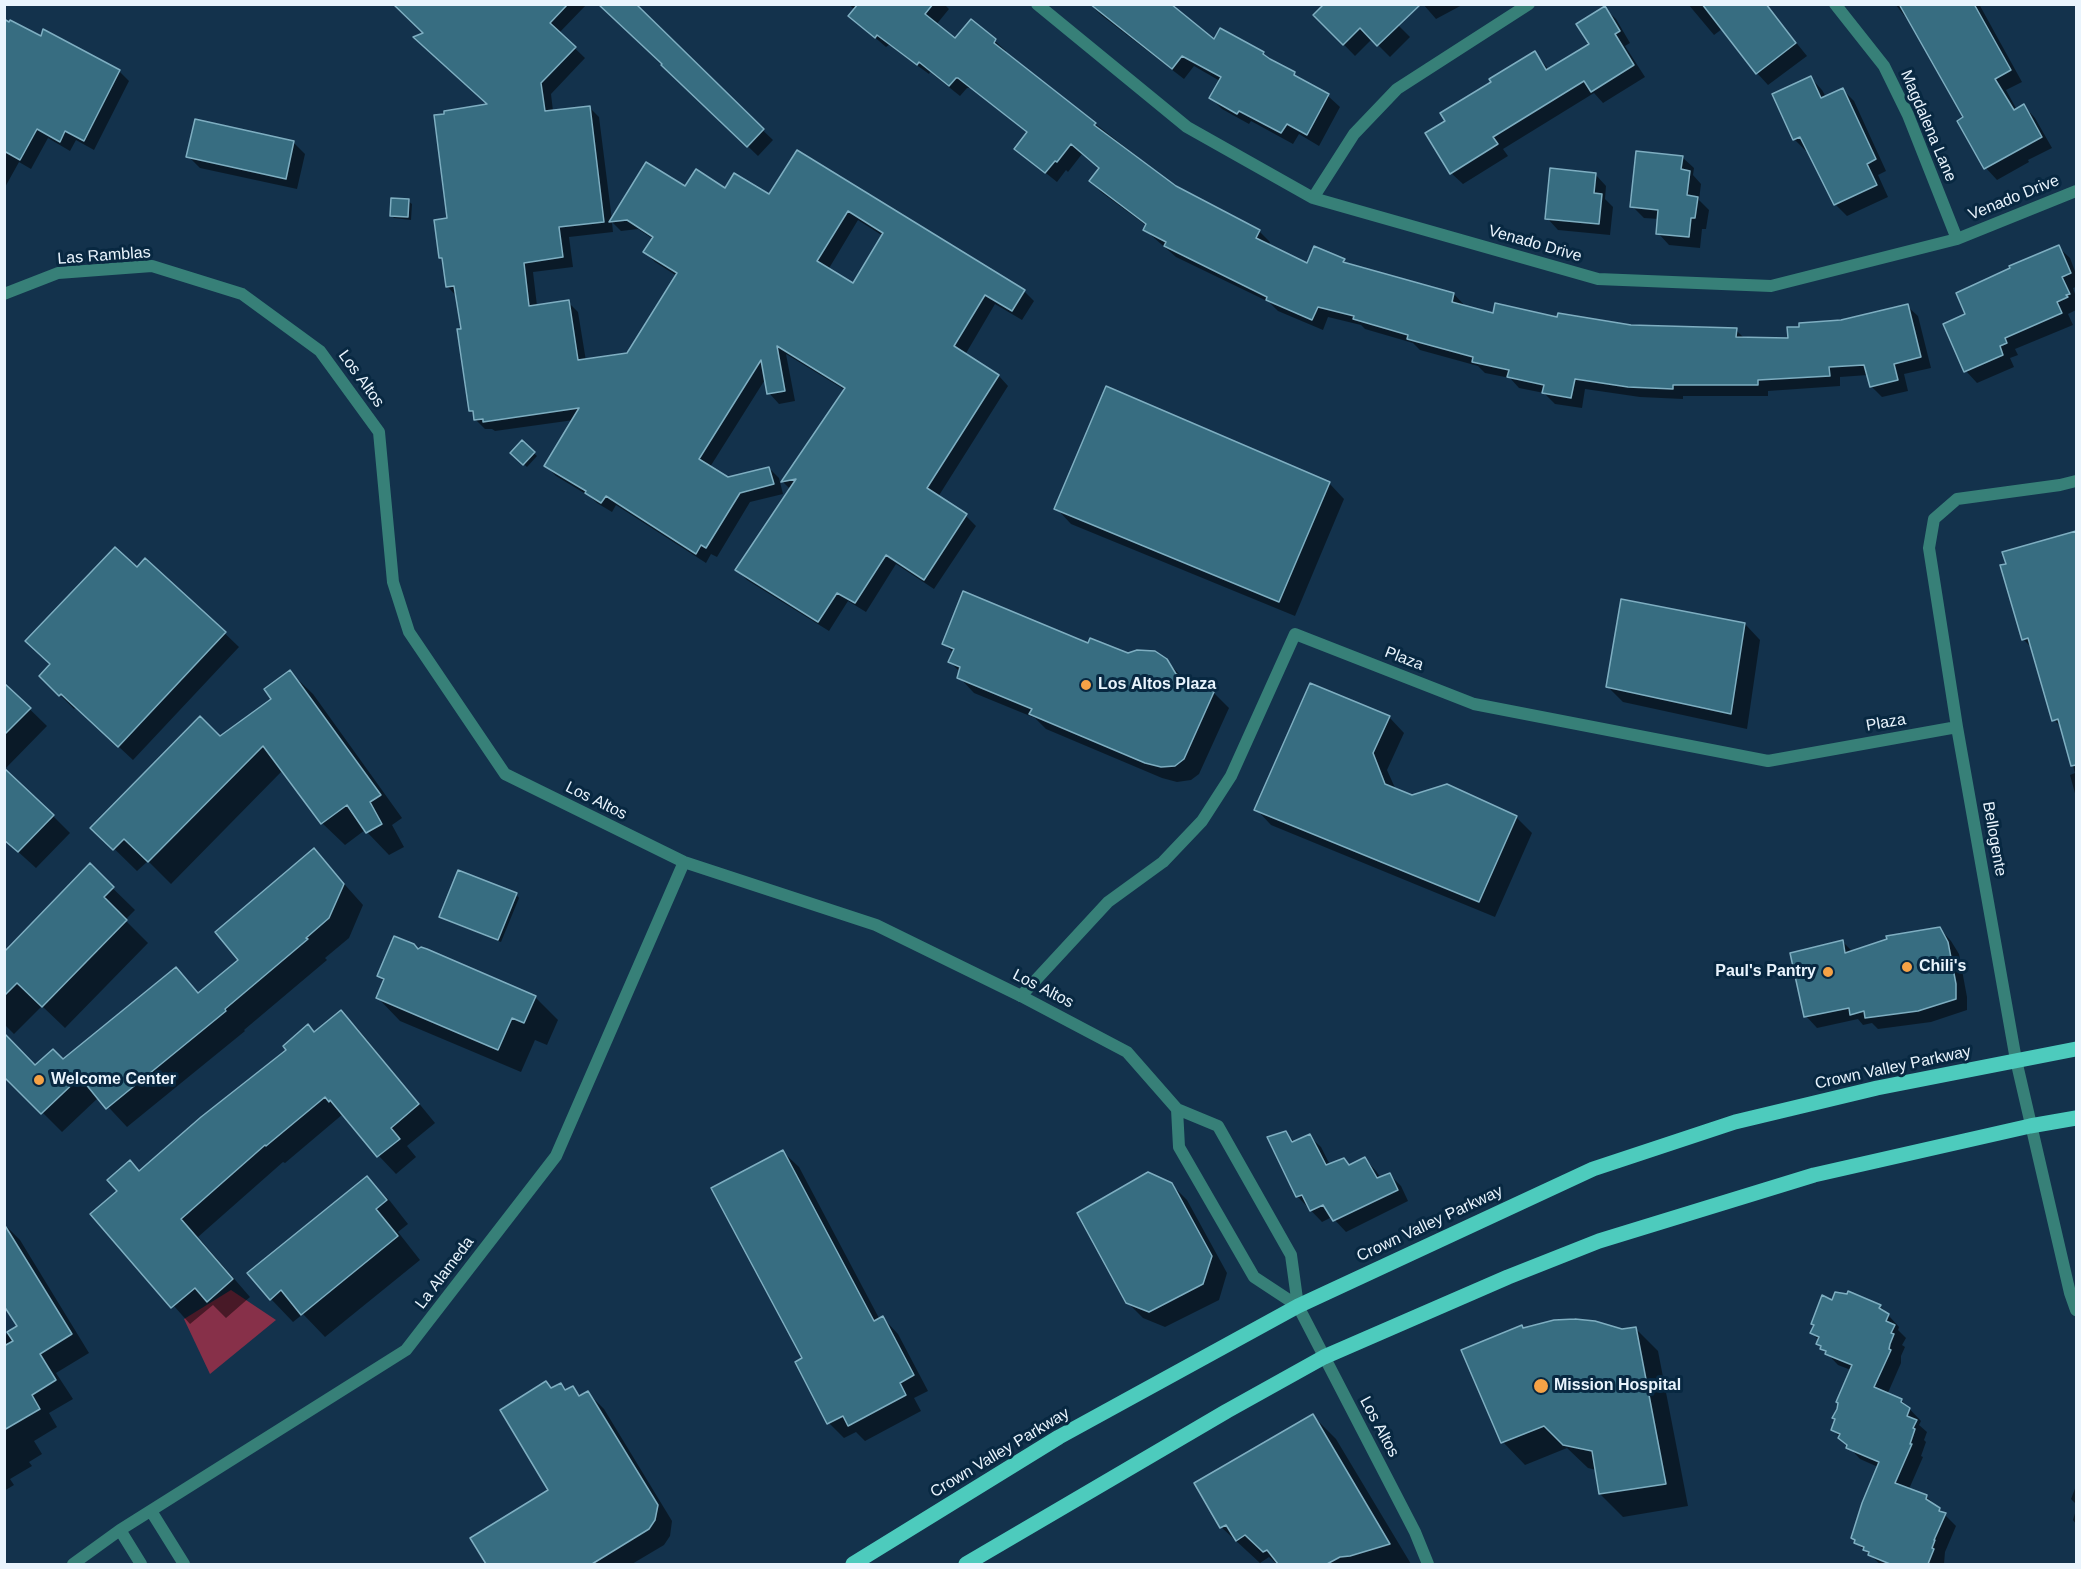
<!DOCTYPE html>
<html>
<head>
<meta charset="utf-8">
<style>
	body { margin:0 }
	#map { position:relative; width:2081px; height:1569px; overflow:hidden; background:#13324c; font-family:Arial,sans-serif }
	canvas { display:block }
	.frame { position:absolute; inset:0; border:6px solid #e9f4fd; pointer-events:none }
</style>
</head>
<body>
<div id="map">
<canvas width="2081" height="1569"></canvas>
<div class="frame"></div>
</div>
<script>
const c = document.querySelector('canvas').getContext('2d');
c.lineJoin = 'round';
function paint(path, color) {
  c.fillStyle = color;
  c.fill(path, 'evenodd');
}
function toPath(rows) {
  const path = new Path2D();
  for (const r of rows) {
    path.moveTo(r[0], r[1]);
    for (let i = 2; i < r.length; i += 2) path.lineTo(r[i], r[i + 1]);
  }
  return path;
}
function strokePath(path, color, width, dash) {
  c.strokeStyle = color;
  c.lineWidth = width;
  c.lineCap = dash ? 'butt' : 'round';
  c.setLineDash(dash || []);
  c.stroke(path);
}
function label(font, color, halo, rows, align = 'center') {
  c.font = font + ' Arial,sans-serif';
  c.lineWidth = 6;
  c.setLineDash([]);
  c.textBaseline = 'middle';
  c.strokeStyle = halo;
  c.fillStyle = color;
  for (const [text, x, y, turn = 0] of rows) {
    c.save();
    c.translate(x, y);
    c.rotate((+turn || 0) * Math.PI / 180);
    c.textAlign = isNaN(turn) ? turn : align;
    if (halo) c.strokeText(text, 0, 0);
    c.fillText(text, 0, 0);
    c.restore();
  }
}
paint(toPath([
	[231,1290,276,1320,210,1374,184,1319]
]), '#873049');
paint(toPath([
	[395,4,587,4,559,33,585,58,551,94,553,111,589,107,599,117,612,220,686,188,726,190,769,196,797,152,1024,291,1034,301,1022,320,995,304,965,355,999,376,1008,386,938,497,966,516,976,526,934,589,896,564,866,612,848,601,829,631,747,580,737,570,791,490,783,482,845,390,786,354,795,401,779,404,769,393,766,378,710,467,728,479,769,468,779,478,783,494,750,502,717,557,711,554,706,563,616,505,612,512,597,503,589,496,556,476,546,466,574,420,495,431,492,429,485,429,475,419,475,414,471,411,463,330,457,297,447,286,444,261,440,257,449,219,490,105,425,33],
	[858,220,883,236,853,285,828,270],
	[612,222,621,231,638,229,653,239,645,252,655,262,677,276,627,355,586,361,578,312,568,302,537,306,533,272,573,267,569,237,613,232],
	[848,4,944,4,949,9,936,25,955,40,971,21,995,41,1006,51,1005,53,1176,187,1259,231,1270,242,1269,245,1308,265,1344,261,1348,265,1454,294,1464,305,1464,307,1494,315,1558,319,1631,327,1736,330,1745,339,1789,339,1841,322,1907,306,1918,316,1931,368,1904,374,1908,391,1882,397,1871,386,1868,375,1840,377,1840,386,1768,391,1768,396,1683,396,1683,399,1640,397,1585,389,1582,408,1555,404,1544,393,1519,388,1510,378,1485,373,1478,366,1420,350,1413,343,1365,329,1361,325,1328,317,1323,330,1278,311,1269,302,1176,257,1145,230,1147,226,1101,192,1091,181,1100,169,1082,154,1068,172,1066,170,1057,182,1016,149,1028,133,971,88,967,88,960,96,930,72,929,74,889,45,886,47,850,16,855,10],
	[1090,4,1169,4,1215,41,1263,54,1270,60,1294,74,1301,81,1328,96,1340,107,1319,146,1299,134,1293,144,1251,121,1249,124,1222,109,1211,98,1220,81,1194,66,1184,79,1101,15],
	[1423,4,1464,4,1436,19],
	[1688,4,1765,4,1807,56,1768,85,1757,73,1722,29,1714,35],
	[1895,4,1979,4,2022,82,2006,90,2017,110,2024,106,2035,118,2052,148,2028,160,2029,162,1997,180,1986,168,1959,121,1965,118,1915,29],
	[1378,5,1410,37,1390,57,1372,39,1355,56,1315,15],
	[1604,8,1616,19,1630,43,1625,46,1645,77,1603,103,1594,93,1503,149,1508,156,1463,184,1451,173,1447,121,1493,82,1535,53,1549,70,1591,44],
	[4,19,41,39,119,71,129,81,94,150,76,140,70,151,48,138,31,169,19,162,4,189],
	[668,40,773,140,758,156,663,65],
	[1811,78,1822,90,1826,97,1843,90,1854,101,1886,171,1878,175,1888,197,1847,216,1835,204,1808,150,1806,151,1795,140,1774,95],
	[293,142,305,154,297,189,200,168,188,156],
	[1682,157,1694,168,1693,175,1701,184,1699,200,1709,210,1706,229,1702,229,1700,248,1669,245,1658,233,1659,219,1644,218,1632,206],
	[1595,174,1606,186,1605,199,1613,207,1610,235,1558,230,1547,218],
	[408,201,412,204,411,220,394,218,391,215],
	[2058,247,2070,258,2076,274,2076,287,2073,288,2076,297,2076,310,2068,314,2073,325,2015,349,2018,355,2010,358,2014,367,1977,383,1966,371,1967,315],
	[522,442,537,456,527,467,512,453],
	[1329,483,1344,499,1295,616,1071,524,1056,508],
	[2076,532,2076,797,2070,775,2075,773,2062,728,2054,720,2033,649,2023,639,2004,553],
	[137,569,188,598,239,647,133,760,76,707,74,709,41,676],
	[1745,624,1760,640,1747,729,1623,702,1608,687],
	[944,644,1089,645,1128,655,1166,660,1184,679,1214,693,1229,708,1199,774,1191,780,1177,782,1162,778,1046,729,1035,718,974,693,959,677,960,672,950,662,954,653],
	[290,672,313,694,402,818,392,825,404,847,389,855,365,830,345,845,322,823,283,770,171,884,148,861,137,871,93,828,273,699],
	[9,689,47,726,4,770,4,694],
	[1389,717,1404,733,1387,770,1396,790,1412,796,1516,817,1532,833,1495,917,1271,825,1256,809],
	[53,816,70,833,36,868,4,839],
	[314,850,363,905,349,938,325,958,327,960,244,1030,245,1031,127,1127,99,1097,62,1132,4,1074,63,1061,176,969,200,994,240,960],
	[90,866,135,910,125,920,148,943,65,1028,42,1006,14,1034,4,1024,4,970],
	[516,894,519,898,501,942,445,920,441,917],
	[1940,929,1951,941,1959,954,1967,997,1967,1010,1931,1022,1878,1029,1872,1023,1863,1025,1858,1019,1817,1028,1806,1016,1843,942,1853,952],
	[418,951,535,997,558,1020,547,1045,535,1040,521,1072,400,1021,378,998,384,982,379,976],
	[341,1012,358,1029,435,1123,407,1146,416,1157,396,1174,379,1156,343,1114,285,1163,283,1162,198,1237,250,1297,226,1318,213,1305,190,1324,92,1214,140,1173],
	[1285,1133,1295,1142,1309,1136,1321,1147,1330,1165,1350,1167,1365,1159,1376,1171,1381,1178,1390,1175,1401,1186,1408,1201,1346,1232,1332,1217,1322,1222,1297,1196],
	[783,1152,799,1167,880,1320,883,1318,898,1334,928,1391,914,1398,921,1411,865,1441,856,1432,844,1438,829,1423,804,1359],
	[367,1178,390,1201,408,1224,398,1232,420,1260,325,1337,303,1314,293,1322,271,1299],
	[1171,1184,1187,1200,1227,1273,1219,1300,1165,1327,1143,1318,1127,1302],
	[4,1224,20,1240,89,1353,56,1373,73,1399,49,1413,57,1427,34,1441,42,1454,29,1462,32,1466,10,1479,14,1485,4,1491,4,1336,19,1327,4,1303],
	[1833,1302,1880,1306,1899,1327,1898,1330,1906,1338,1902,1345,1905,1347,1901,1356,1901,1363,1887,1395,1901,1400,1921,1421,1919,1425,1927,1432,1924,1440,1926,1442,1921,1456,1923,1457,1909,1489,1926,1496,1956,1526,1945,1552,1944,1564,1880,1564,1856,1543,1878,1467,1860,1459,1832,1429,1851,1370,1838,1365,1818,1344,1819,1341,1812,1333],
	[1635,1328,1658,1351,1688,1506,1623,1517,1600,1494,1596,1470,1588,1468,1567,1448,1525,1465,1503,1442,1524,1330,1622,1331],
	[546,1383,552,1389,561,1385,567,1391,573,1388,581,1396,588,1393,604,1409,672,1521,670,1536,664,1545,632,1564,488,1564,472,1539,550,1491],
	[1313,1416,1336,1439,1411,1564,1277,1564,1269,1557,1260,1563,1221,1527],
	[2076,1486,2076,1504,2071,1499],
	[2076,1510,2076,1524,2073,1520]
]), '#0007');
const building = toPath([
	[393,4,568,4,550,23,576,47,541,83,545,111,590,106,604,222,559,227,563,257,524,263,529,306,569,300,578,360,627,353,677,273,643,252,653,237,627,220,609,222,646,162,685,186,696,169,725,188,734,173,769,194,797,150,1025,290,1012,311,985,295,954,346,999,375,927,488,967,514,924,580,886,555,855,603,837,593,818,622,735,570,796,479,781,482,845,388,777,346,785,391,767,394,761,360,699,459,728,477,769,467,774,484,740,493,706,548,701,545,696,554,606,496,601,503,585,493,586,491,544,466,579,408,483,422,483,419,474,420,473,411,469,411,464,377,457,329,461,329,454,286,446,287,442,258,439,258,434,220,447,218,434,115,444,114,444,111,487,104,413,37,423,33,393,4],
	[848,211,883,233,853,283,817,261,848,211],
	[598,4,636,4,764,129,747,147,661,65,662,64,598,4],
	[858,4,933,4,925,14,955,38,971,19,996,39,994,43,1096,123,1094,125,1176,186,1260,230,1256,238,1307,263,1314,246,1345,259,1343,262,1454,293,1452,302,1493,313,1495,303,1557,317,1558,313,1631,325,1737,328,1736,337,1788,338,1787,327,1799,327,1799,323,1841,320,1908,304,1921,357,1894,364,1898,380,1870,387,1864,365,1829,367,1830,376,1758,380,1758,385,1673,385,1673,389,1628,387,1575,379,1571,398,1542,393,1544,385,1507,377,1509,370,1472,362,1473,357,1407,339,1408,335,1353,319,1354,316,1318,307,1312,320,1266,300,1267,297,1164,246,1166,242,1143,230,1146,224,1089,181,1099,168,1071,144,1057,162,1055,161,1045,173,1014,149,1027,132,958,78,956,78,949,86,919,62,917,65,877,35,875,38,848,16,858,4],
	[1090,4,1171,4,1214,39,1220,28,1264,52,1263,54,1270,59,1295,72,1294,75,1329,94,1307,135,1287,124,1281,133,1239,111,1237,114,1209,98,1221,77,1182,56,1172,69,1090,4],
	[1324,4,1421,4,1377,46,1360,28,1343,45,1313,15,1324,4],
	[1702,4,1766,4,1796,43,1756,74,1702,4],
	[1899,4,1974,4,2011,70,1995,79,2014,110,2024,104,2042,137,1984,169,1957,121,1963,117,1899,4],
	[1605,6,1620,31,1615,34,1634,65,1591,92,1584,81,1493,137,1498,144,1450,174,1425,133,1445,121,1440,113,1491,82,1489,79,1535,51,1546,70,1589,44,1576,24,1605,6],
	[4,19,9,22,10,20,41,36,43,29,120,70,84,141,65,131,60,142,37,129,20,160,4,151,4,19],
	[1811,76,1821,98,1843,88,1876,159,1867,164,1877,185,1834,205,1800,137,1793,140,1772,94,1811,76],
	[195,119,294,141,286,179,186,157,195,119],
	[1636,151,1683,156,1681,169,1690,171,1687,195,1698,197,1695,218,1691,218,1689,237,1656,234,1658,210,1630,207,1636,151],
	[1550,168,1596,173,1594,193,1602,194,1599,224,1545,219,1550,168],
	[391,198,409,199,408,217,390,216,391,198],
	[2059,245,2071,273,2062,277,2070,294,2066,295,2068,297,2057,302,2062,313,2005,338,2007,343,2000,346,2003,355,1964,372,1943,324,1965,314,1956,293,2010,268,2009,266,2059,245],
	[1106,386,1330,482,1279,602,1054,509,1106,386],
	[522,440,535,452,523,465,510,453,522,440],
	[2076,531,2076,765,2071,766,2058,719,2052,721,2028,638,2022,640,2000,565,2006,564,2002,552,2076,531],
	[115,547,137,567,145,558,226,632,118,747,61,694,59,696,39,676,50,664,25,641,115,547],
	[963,591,1088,643,1090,638,1128,653,1137,650,1155,651,1167,659,1176,674,1214,692,1184,759,1175,766,1161,767,1145,763,1029,714,1032,709,957,678,960,667,948,662,954,649,942,644,963,591],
	[1621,599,1745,623,1731,714,1606,687,1621,599],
	[290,670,381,795,370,802,382,824,366,833,347,805,321,824,263,746,148,862,124,839,113,850,90,828,200,716,220,736,271,699,264,689,290,670],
	[4,683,31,708,4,735,4,683],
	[1310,683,1390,716,1373,753,1385,784,1412,795,1447,784,1517,816,1479,902,1254,810,1310,683],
	[4,768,54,815,18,852,4,840,4,768],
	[314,848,344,884,329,918,306,938,308,939,225,1009,226,1011,106,1109,80,1077,41,1114,4,1077,4,1033,35,1065,53,1049,63,1059,176,967,198,993,238,960,215,932,314,848],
	[90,863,114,887,104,897,127,920,42,1007,17,983,4,996,4,952,90,863],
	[458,870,517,893,498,940,439,917,458,870],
	[1940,927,1948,942,1956,984,1956,999,1918,1011,1865,1018,1864,1011,1850,1015,1849,1008,1804,1017,1790,953,1843,940,1845,953,1887,939,1886,936,1940,927],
	[394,936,414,944,418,949,421,947,427,949,536,996,524,1023,512,1018,498,1050,376,998,384,979,377,976,394,936],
	[341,1010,419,1104,391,1128,400,1139,377,1157,330,1100,329,1102,325,1097,266,1146,265,1145,181,1219,233,1279,207,1302,195,1288,171,1308,90,1214,117,1191,107,1180,130,1160,139,1171,201,1117,286,1050,283,1046,308,1024,314,1032,341,1010],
	[1286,1131,1292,1142,1310,1134,1326,1165,1344,1158,1349,1165,1365,1157,1377,1178,1390,1173,1398,1190,1333,1221,1323,1205,1310,1211,1302,1195,1296,1197,1267,1137,1286,1131],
	[783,1150,874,1321,883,1316,914,1375,900,1383,906,1395,848,1426,843,1416,827,1424,795,1362,802,1358,711,1188,783,1150],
	[1148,1172,1172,1183,1212,1256,1203,1284,1149,1312,1126,1303,1077,1213,1148,1172],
	[367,1176,387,1200,376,1209,398,1236,301,1315,281,1290,270,1300,247,1273,367,1176],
	[4,1224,72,1334,40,1354,56,1380,32,1395,40,1409,4,1430,4,1346,13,1341,7,1332,17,1326,4,1306,4,1224],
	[1848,1291,1881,1305,1879,1308,1889,1314,1886,1321,1895,1325,1891,1333,1894,1334,1890,1344,1889,1349,1891,1350,1874,1387,1902,1399,1901,1402,1910,1408,1907,1416,1917,1420,1913,1428,1915,1429,1910,1444,1912,1444,1895,1483,1927,1495,1926,1499,1940,1508,1939,1511,1946,1513,1934,1540,1935,1540,1932,1548,1934,1549,1928,1564,1890,1564,1868,1555,1869,1552,1863,1550,1864,1547,1854,1543,1855,1540,1851,1538,1862,1503,1879,1462,1846,1448,1847,1445,1838,1438,1840,1434,1831,1430,1835,1419,1832,1418,1837,1409,1838,1403,1836,1402,1852,1365,1825,1354,1826,1351,1820,1349,1821,1346,1816,1344,1819,1337,1810,1333,1814,1325,1811,1324,1822,1295,1832,1300,1835,1292,1847,1294,1848,1291],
	[1575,1319,1595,1321,1622,1329,1636,1327,1666,1484,1599,1494,1592,1451,1563,1445,1544,1426,1501,1443,1461,1350,1522,1325,1523,1328,1554,1320,1575,1319],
	[546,1381,551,1388,561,1383,565,1390,573,1386,579,1396,588,1391,658,1505,655,1520,649,1529,592,1564,486,1564,470,1538,548,1490,500,1410,546,1381],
	[1313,1414,1390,1544,1350,1556,1340,1557,1327,1564,1278,1564,1267,1550,1263,1552,1245,1535,1236,1541,1226,1525,1220,1528,1194,1483,1313,1414]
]);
paint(building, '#376d81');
strokePath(building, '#7eaec1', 1.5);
strokePath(toPath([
	[1037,4,1187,127,1313,198,1598,279,1771,286,1957,239,2076,191],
	[1835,4,1884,66,1908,115,1957,239],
	[1313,198,1354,134,1397,89,1529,4],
	[2076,481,2060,485,1957,499,1934,519,1929,548,1957,727,2016,1060,2070,1293,2076,1310],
	[1021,996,1108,902,1163,862,1202,821,1231,776,1295,634,1474,704,1768,761,1957,727]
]), '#378078', 12);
strokePath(toPath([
	[4,294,58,273,152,266,242,294,320,351,379,432,393,582,409,632,505,774,684,862,876,925,1021,996,1127,1052,1177,1109,1218,1126,1291,1255,1298,1306,1415,1532,1428,1564],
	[1177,1109,1179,1147,1254,1277,1298,1306],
	[151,1511,184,1564],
	[120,1530,141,1564],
	[73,1564,120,1530,406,1350,556,1156,684,862]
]), '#378078', 12);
strokePath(toPath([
	[853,1564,1059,1437,1298,1306,1593,1169,1735,1122,1877,1088,2076,1049],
	[966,1564,1227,1411,1324,1357,1508,1277,1599,1241,1814,1175,2030,1126,2076,1118]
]), '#4dcbbd', 15);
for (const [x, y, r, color] of [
	[1086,685,6,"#f5a246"],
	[1907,967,6,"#f5a246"],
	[1828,972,6,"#f5a246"],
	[39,1080,6,"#f5a246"],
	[1541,1386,8,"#f5a246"]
]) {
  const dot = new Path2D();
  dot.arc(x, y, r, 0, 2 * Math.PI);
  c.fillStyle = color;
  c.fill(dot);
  strokePath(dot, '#082841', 2);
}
label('16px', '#e9f4fd', '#082841', [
	["Magdalena Lane",1928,126,67],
	["Venado Drive",2014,198,-22],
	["Venado Drive",1535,244,16],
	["Las Ramblas",104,256,-4],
	["Los Altos",361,379,54],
	["Plaza",1404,659,21],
	["Plaza",1886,723,-10],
	["Los Altos",596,801,26],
	["Bellogente",1994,839,80],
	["Los Altos",1043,989,27],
	["Crown Valley Parkway",1893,1068,-12],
	["Crown Valley Parkway",1430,1224,-25],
	["La Alameda",445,1273,-53],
	["Los Altos",1379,1427,62],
	["Crown Valley Parkway",1000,1453,-31]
]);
label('bold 16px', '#e9f4fd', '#082841', [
	["Los Altos Plaza",1098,685],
	["Chili's",1919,967],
	["Paul's Pantry",1816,972,"right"],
	["Welcome Center",51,1080],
	["Mission Hospital",1554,1386]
], 'left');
</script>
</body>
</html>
